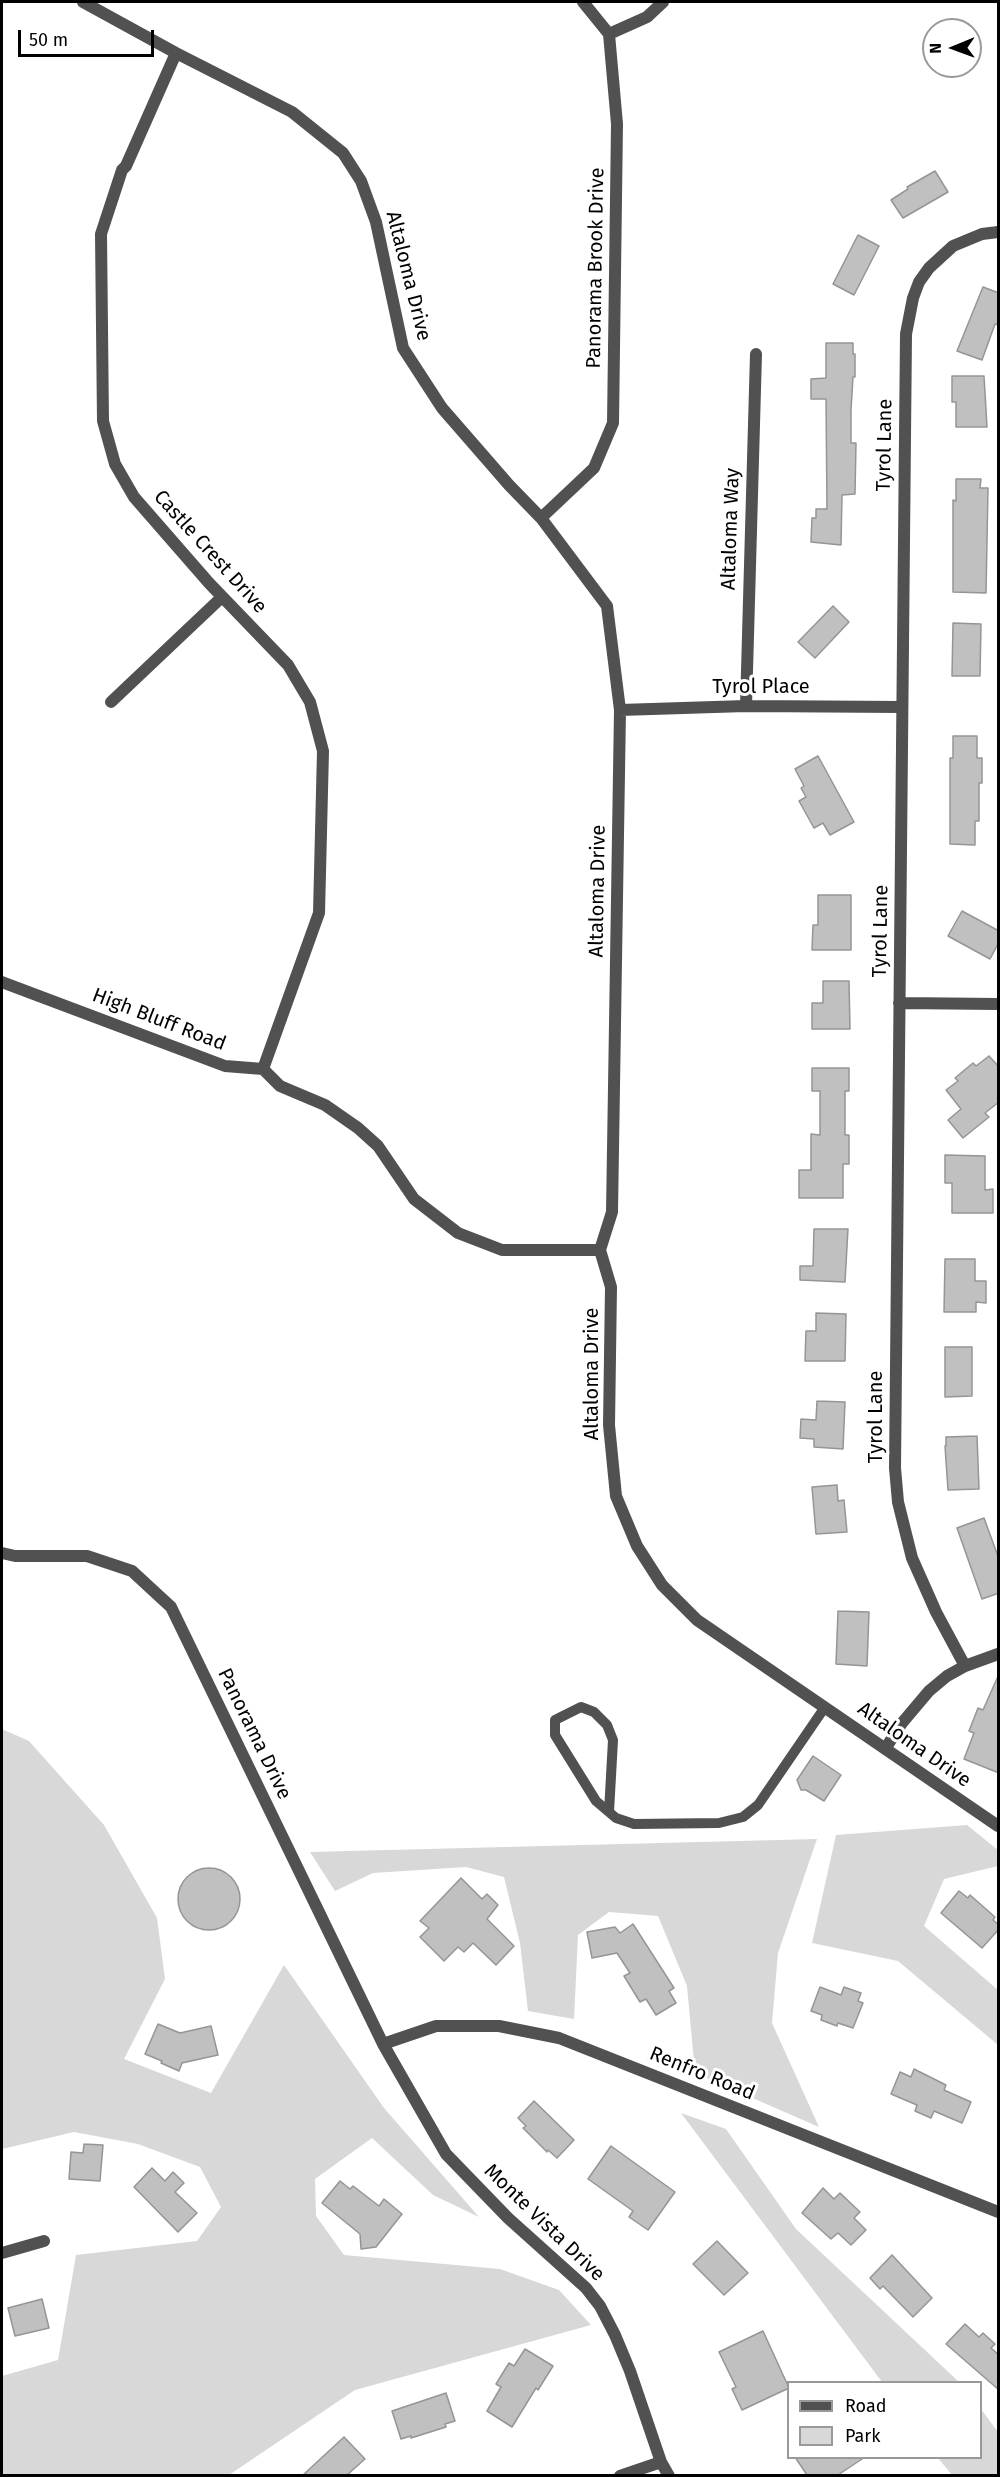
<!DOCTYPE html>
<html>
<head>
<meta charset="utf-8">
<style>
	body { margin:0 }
	#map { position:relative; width:1000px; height:2477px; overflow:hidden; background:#fff; font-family:"Fira Sans",sans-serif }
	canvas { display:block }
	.frame { position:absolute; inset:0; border:3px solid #000; pointer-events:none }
	.legend { position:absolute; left:787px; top:2381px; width:195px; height:78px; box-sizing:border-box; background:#fff; border:2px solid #999; margin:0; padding:8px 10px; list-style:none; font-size:18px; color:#000 }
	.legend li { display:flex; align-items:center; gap:12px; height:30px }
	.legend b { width:30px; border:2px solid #999 }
	.north { position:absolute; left:922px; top:18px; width:60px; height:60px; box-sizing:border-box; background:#fff; border:2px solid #999; border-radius:50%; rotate:269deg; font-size:16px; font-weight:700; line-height:24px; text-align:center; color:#000 }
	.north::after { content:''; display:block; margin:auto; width:21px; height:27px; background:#000; clip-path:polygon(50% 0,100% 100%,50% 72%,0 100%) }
	.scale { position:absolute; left:18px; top:30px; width:136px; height:27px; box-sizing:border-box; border:3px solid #000; border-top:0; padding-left:8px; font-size:18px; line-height:21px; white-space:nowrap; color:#000; -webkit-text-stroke:4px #fff; paint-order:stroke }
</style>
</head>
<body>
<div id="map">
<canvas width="1000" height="2477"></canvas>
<div class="frame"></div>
<ul class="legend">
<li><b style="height:8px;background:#515151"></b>Road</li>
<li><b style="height:16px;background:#d8d8d8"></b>Park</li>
</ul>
<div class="north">N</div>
<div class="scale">50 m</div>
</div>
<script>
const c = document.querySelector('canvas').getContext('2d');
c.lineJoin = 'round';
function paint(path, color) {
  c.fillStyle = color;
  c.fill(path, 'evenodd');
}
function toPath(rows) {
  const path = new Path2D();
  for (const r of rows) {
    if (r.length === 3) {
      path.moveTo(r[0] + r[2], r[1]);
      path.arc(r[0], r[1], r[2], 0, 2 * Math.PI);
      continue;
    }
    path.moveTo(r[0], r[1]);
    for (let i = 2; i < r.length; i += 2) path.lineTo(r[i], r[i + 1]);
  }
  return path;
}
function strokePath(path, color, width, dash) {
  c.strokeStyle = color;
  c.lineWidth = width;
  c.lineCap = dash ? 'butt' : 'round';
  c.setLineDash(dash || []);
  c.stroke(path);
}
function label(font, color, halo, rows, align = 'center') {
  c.font = font + ' "Fira Sans",sans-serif';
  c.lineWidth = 6;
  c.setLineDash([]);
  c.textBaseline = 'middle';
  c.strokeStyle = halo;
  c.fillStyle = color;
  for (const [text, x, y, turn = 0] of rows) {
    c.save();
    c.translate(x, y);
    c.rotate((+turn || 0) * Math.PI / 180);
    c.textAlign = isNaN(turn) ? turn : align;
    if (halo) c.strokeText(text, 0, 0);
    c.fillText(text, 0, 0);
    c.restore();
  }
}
paint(toPath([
	[2,1729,29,1741,104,1825,157,1918,165,1979,124,2059,211,2093,284,1965,384,2108,479,2217,433,2195,372,2138,315,2179,316,2216,344,2255,500,2269,559,2290,591,2325,355,2390,229,2475,2,2475,2,2376,58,2360,76,2255,197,2241,221,2207,200,2167,138,2144,74,2132,2,2149],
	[967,1825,998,1850,998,1866,944,1879,924,1926,998,1990,998,2045,898,1961,812,1943,836,1835],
	[817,1839,778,1953,772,2023,819,2127,695,2073,687,1986,658,1916,609,1912,578,1935,574,2019,528,2011,520,1943,504,1877,466,1867,373,1873,335,1891,310,1852],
	[681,2113,726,2129,796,2229,959,2382,882,2382],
	[981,2409,998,2432,998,2475,952,2475,938,2458,980,2458]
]), '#d8d8d8');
const building = toPath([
	[935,171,948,192,903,218,891,200,908,189,907,187,935,171],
	[858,235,879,246,854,295,833,284,858,235],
	[983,287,999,293,999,325,995,324,982,360,957,351,983,287],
	[826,343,853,343,853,354,855,354,855,377,853,377,851,410,851,443,856,443,855,494,842,495,841,545,811,542,812,518,816,518,816,509,827,509,826,399,811,399,811,379,826,378,826,343],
	[952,376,984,376,987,427,956,427,956,402,952,402,952,376],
	[956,479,981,479,980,488,988,488,986,593,953,592,953,500,956,501,956,479],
	[833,606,849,622,815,658,798,642,833,606],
	[953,623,981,624,980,676,952,676,953,623],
	[953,736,977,736,977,758,982,758,982,783,979,783,979,821,975,821,975,845,950,844,950,758,953,758,953,736],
	[818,756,854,822,830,835,823,823,814,828,799,801,806,797,801,788,804,786,795,769,818,756],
	[818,895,851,895,851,950,812,950,813,925,818,925,818,895],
	[962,911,999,931,999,942,990,959,948,936,962,911],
	[823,981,849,981,850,1029,812,1029,812,1003,823,1003,823,981],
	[989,1056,999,1067,999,1102,985,1113,989,1117,963,1138,948,1120,961,1109,946,1090,958,1081,955,1078,973,1063,976,1066,989,1056],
	[812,1068,849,1068,849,1091,845,1091,845,1135,849,1135,849,1164,843,1164,843,1198,799,1198,799,1170,811,1170,811,1134,820,1135,820,1091,812,1091,812,1068],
	[945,1155,985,1156,985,1190,993,1189,993,1213,952,1213,952,1183,945,1183,945,1155],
	[814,1229,848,1229,845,1282,800,1280,800,1266,813,1266,814,1229],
	[945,1259,975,1259,975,1281,986,1281,986,1303,976,1302,976,1312,944,1312,945,1259],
	[816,1313,846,1314,845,1361,805,1361,806,1331,816,1331,816,1313],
	[945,1347,972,1347,972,1396,945,1397,945,1347],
	[817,1401,845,1402,843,1449,814,1447,814,1439,800,1438,801,1419,816,1420,817,1401],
	[977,1436,979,1489,948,1490,945,1446,946,1446,946,1437,977,1436],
	[837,1485,838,1501,844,1500,847,1532,816,1534,812,1487,837,1485],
	[984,1518,999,1559,999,1593,982,1599,957,1528,984,1518],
	[838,1611,869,1612,867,1666,836,1664,838,1611],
	[999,1674,999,1773,964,1759,974,1733,969,1731,978,1708,983,1710,999,1674],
	[813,1756,841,1775,824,1801,806,1790,801,1790,797,1780,813,1756],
	[209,1899,31],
	[461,1878,482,1899,487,1894,498,1905,487,1919,514,1946,496,1965,473,1943,464,1952,458,1947,444,1961,420,1937,429,1928,420,1921,461,1878],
	[959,1891,968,1898,970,1895,995,1917,993,1920,999,1925,999,1929,982,1948,941,1913,959,1891],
	[633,1924,674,1988,669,1991,676,2003,656,2015,646,1999,640,2002,624,1976,630,1973,617,1953,592,1958,587,1932,615,1927,620,1933,633,1924],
	[820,1987,841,1995,844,1987,861,1993,858,2001,863,2003,853,2028,838,2023,837,2026,821,2020,822,2015,811,2011,820,1987],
	[158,2024,180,2033,211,2026,218,2055,182,2063,179,2071,161,2063,162,2061,145,2054,158,2024],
	[914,2069,946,2085,944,2090,971,2102,962,2123,934,2111,931,2118,915,2111,917,2105,891,2094,900,2072,911,2077,914,2069],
	[534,2101,574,2140,557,2158,548,2150,547,2152,523,2128,526,2126,518,2118,534,2101],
	[84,2144,103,2145,100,2181,69,2179,71,2152,83,2153,84,2144],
	[611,2146,675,2192,648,2230,629,2217,633,2211,588,2179,611,2146],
	[152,2168,165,2181,173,2172,184,2183,175,2192,197,2213,178,2232,134,2187,152,2168],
	[340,2181,350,2189,353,2186,379,2206,384,2199,402,2214,376,2247,361,2249,360,2234,322,2203,340,2181],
	[823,2188,834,2199,840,2193,860,2212,854,2218,866,2230,851,2245,838,2233,831,2239,802,2213,823,2188],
	[717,2241,748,2273,724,2295,693,2264,717,2241],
	[892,2255,932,2298,913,2317,883,2286,880,2289,870,2278,892,2255],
	[42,2299,49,2328,15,2336,8,2308,42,2299],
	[965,2324,979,2337,983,2333,995,2344,991,2348,999,2355,999,2390,946,2344,965,2324],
	[763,2331,789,2388,742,2410,732,2389,736,2387,719,2352,763,2331],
	[525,2349,553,2366,538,2390,536,2388,512,2427,487,2411,501,2387,496,2384,509,2363,514,2366,525,2349],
	[446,2393,455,2421,445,2424,446,2427,411,2438,411,2436,401,2439,392,2411,446,2393],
	[344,2437,365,2459,347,2475,303,2475,344,2437],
	[795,2457,865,2457,838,2475,807,2475,795,2457]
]);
paint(building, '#c0c0c0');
strokePath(building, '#959595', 1.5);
strokePath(toPath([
	[609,1812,613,1740,607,1725,594,1712,581,1707,555,1720,555,1735,596,1801,616,1818,634,1824,719,1823,743,1817,758,1805,825,1707]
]), '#515151', 10);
strokePath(toPath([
	[83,2,176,53,292,112,343,153,361,181,376,222,403,348,442,408,509,485,541,518,607,606,620,710,612,1212,600,1250,611,1287,609,1425,616,1496,637,1546,662,1585,697,1620,998,1826],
	[609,34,647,17,663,2],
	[176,53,126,166,122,170,101,234,103,421,115,464,134,497,209,583,288,665,310,702,323,751,319,913,263,1069],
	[541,518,594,468,613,423,617,124,609,34,583,2],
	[111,702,222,597],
	[746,706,756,354],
	[620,710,746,706,902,707],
	[2,982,225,1066,263,1069,280,1086,325,1105,358,1128,378,1146,414,1199,458,1233,502,1250,600,1250],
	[899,1003,998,1004],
	[2,1553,15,1556,87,1556,132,1571,171,1607,383,2044,446,2154,508,2218,586,2288,600,2306,615,2335,630,2371,661,2462,669,2476],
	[965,1666,936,1612,912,1558,898,1502,895,1468,906,334,913,298,919,282,929,268,953,246,982,234,998,232],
	[885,1749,902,1723,929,1691,947,1676,965,1666,998,1654],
	[383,2044,436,2026,499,2026,559,2038,998,2212],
	[2,2253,44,2241],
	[620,2476,661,2462]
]), '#515151', 12);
label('20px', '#000', '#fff', [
	["Panorama Brook Drive",596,268,-89],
	["Altaloma Drive",408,276,76],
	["Tyrol Lane",885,445,-89],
	["Altaloma Way",731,529,-88],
	["Castle Crest Drive",210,552,48],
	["Tyrol Place",761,687],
	["Altaloma Drive",598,891,-89],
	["Tyrol Lane",881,931,-89],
	["High Bluff Road",159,1020,21],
	["Altaloma Drive",592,1374,-90],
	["Tyrol Lane",876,1417,-90],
	["Panorama Drive",254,1734,64],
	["Altaloma Drive",914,1745,35],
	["Renfro Road",702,2074,22],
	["Monte Vista Drive",544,2223,44]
]);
</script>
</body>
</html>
